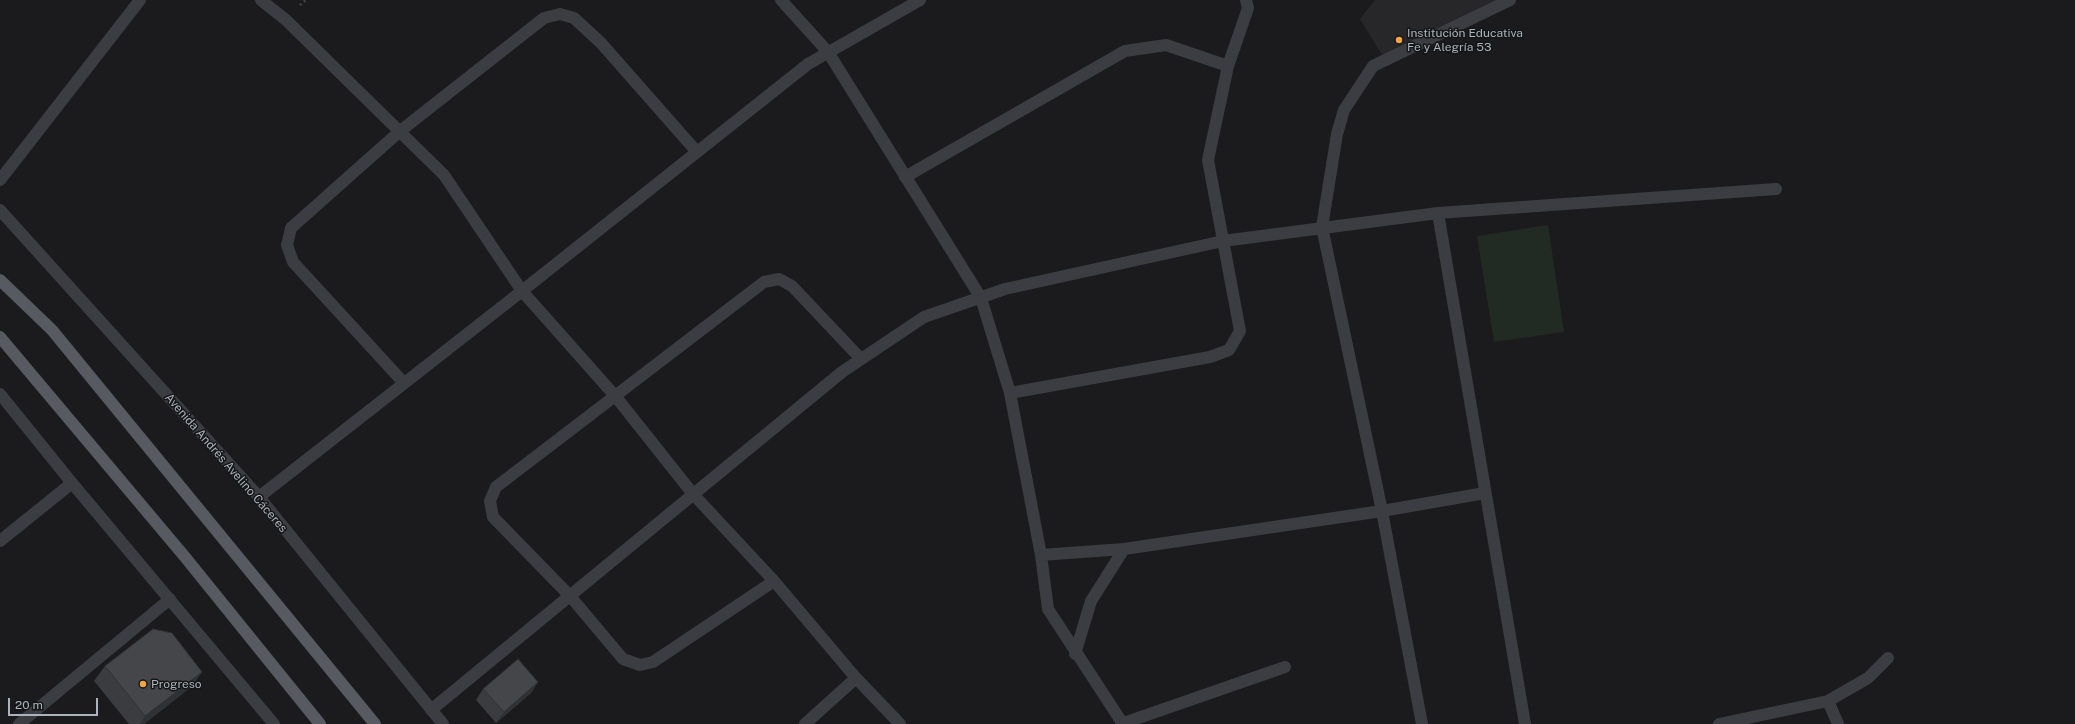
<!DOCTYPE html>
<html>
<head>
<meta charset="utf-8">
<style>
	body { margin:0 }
	#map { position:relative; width:2075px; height:724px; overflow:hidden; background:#1b1b1d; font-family:"Public Sans",sans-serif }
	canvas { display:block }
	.scale { position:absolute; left:8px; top:698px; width:90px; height:18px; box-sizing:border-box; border:2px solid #adb3bc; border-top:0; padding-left:5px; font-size:12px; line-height:14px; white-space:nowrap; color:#adb3bc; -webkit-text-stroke:3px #151618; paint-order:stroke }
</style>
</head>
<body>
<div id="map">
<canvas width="2075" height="724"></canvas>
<div class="scale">20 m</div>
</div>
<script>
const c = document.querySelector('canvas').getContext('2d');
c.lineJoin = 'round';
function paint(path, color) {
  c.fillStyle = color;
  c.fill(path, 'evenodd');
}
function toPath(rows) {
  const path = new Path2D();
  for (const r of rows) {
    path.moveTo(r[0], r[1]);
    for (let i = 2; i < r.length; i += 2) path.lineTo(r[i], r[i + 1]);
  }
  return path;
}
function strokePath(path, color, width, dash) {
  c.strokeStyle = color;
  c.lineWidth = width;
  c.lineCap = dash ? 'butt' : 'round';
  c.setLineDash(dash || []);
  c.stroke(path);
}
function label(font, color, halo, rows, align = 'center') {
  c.font = font + ' "Public Sans",sans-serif';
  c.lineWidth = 3;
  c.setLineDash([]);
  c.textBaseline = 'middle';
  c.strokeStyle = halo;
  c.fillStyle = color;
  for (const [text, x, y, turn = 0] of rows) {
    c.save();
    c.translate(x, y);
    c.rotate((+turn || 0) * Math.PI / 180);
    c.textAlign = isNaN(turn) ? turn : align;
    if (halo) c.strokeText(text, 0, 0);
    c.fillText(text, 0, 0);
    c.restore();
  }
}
paint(toPath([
	[1375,0,1500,0,1385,60,1360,19]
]), '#27272a');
paint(toPath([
	[1548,225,1564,332,1494,342,1477,236]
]), '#222b23');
strokePath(toPath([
	[300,5,306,0]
]), '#414449', 2.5, [2, 3]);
strokePath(toPath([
	[261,0,286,20,444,175,522,291,616,397,693,494,774,581,856,678,900,724],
	[781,0,828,52,981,298,1010,393,1041,555,1048,609,1123,724],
	[905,177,1125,51,1166,45,1228,66],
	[0,180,140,0],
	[0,210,259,497,443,724],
	[1438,213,1525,724],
	[404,383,293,262,287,245,291,228,399,132,544,18,560,14,574,18,601,43,697,152],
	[1010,393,1210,357,1229,350,1240,331,1208,160,1228,66,1248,8,1246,0],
	[0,394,72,483,274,724],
	[259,497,522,291,808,64,920,0],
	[0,541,72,483],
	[1041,555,1124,549,1382,511,1485,493],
	[774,581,653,662,640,665,623,659,570,596,493,517,490,501,496,487,764,282,779,279,792,286,861,359],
	[1075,654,1091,601,1124,549],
	[1828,701,1838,724],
	[431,710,842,372,924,317,1005,289,1223,241,1438,213,1776,189],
	[19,724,170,599],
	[805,724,856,678],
	[1121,724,1285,667],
	[1422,724,1382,511,1322,227,1337,134,1344,110,1373,66,1510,0],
	[1719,724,1828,701,1868,678,1888,658]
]), '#3c3d42', 12);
strokePath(toPath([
	[0,280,52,330,375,724],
	[0,337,185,557,320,724]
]), '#585a61', 12);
paint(toPath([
	[105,666,202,672,191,687,144,724,129,724,94,681],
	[538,682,531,693,496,723,476,700,483,689]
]), '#3b3c40');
paint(toPath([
	[202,672,191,687,144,724,140,724,145,716],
	[538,682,531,693,496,723,504,712]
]), '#303134');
const building = toPath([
	[153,629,172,633,202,672,145,716,105,666,153,629],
	[518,659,538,682,504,712,483,689,518,659]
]);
paint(building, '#45464a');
strokePath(building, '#303134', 1);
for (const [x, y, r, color] of [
	[1399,40,4,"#f2a63d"],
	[143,684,4,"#f2a63d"]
]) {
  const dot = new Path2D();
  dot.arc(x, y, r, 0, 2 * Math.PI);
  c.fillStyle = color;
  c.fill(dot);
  strokePath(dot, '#151618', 1.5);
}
label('12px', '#adb3bc', '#151618', [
	["Institución Educativa",1407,33],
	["Fe y Alegría 53",1407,47],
	["Progreso",151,684]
], 'left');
label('12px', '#adb3bc', '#151618', [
	["Avenida Andrés Avelino Cáceres",226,463,49]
]);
</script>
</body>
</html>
